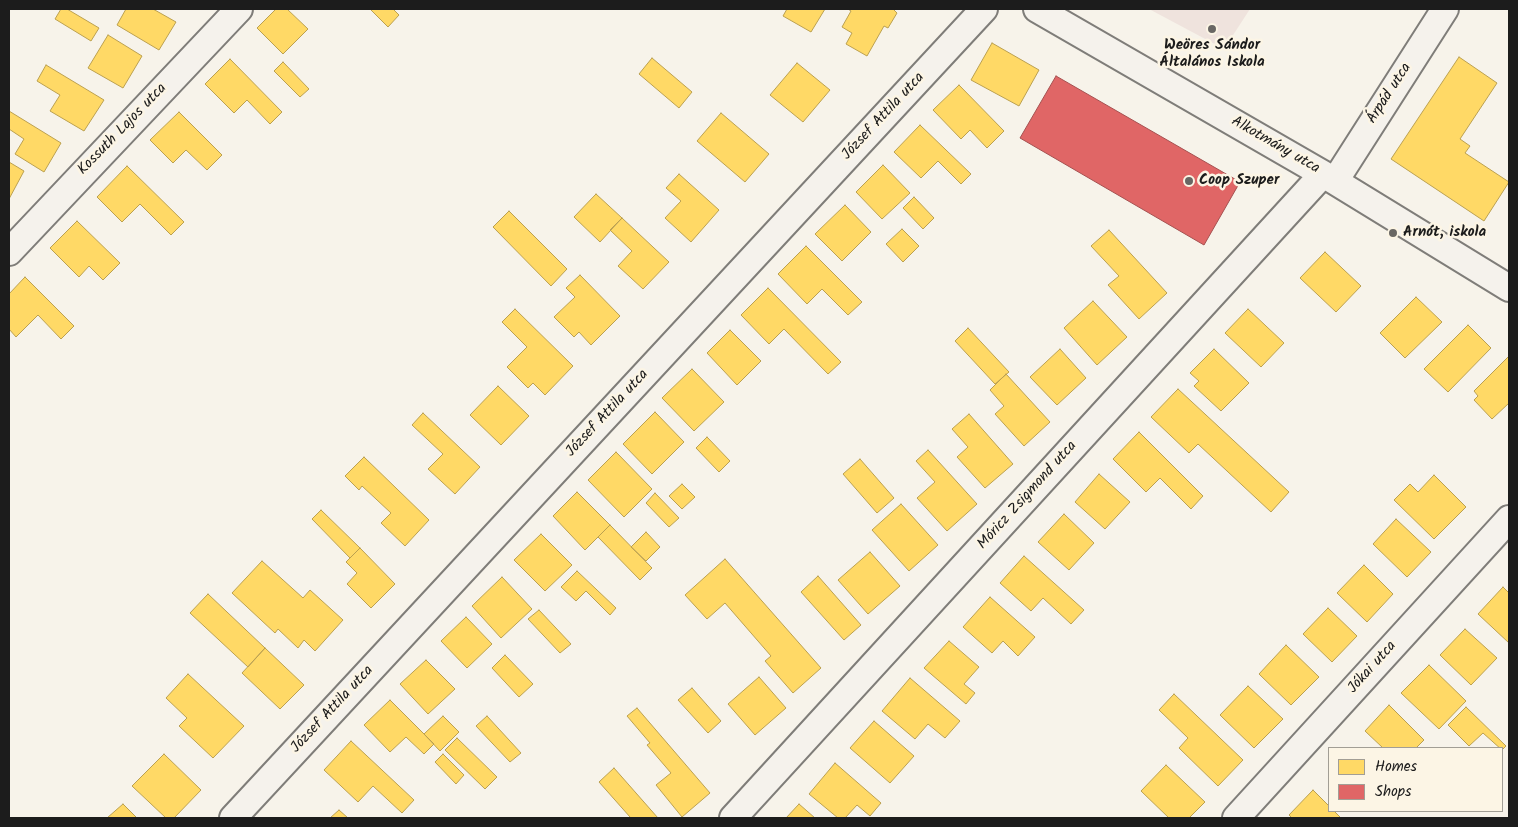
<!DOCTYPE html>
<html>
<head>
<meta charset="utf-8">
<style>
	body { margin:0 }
	#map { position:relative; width:1518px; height:827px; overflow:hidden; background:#f7f3ea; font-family:Kalam,sans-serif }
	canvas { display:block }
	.frame { position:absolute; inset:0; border:10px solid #1c1c1c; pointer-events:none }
	.legend { position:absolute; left:1328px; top:747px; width:175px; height:65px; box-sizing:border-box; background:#fcf5e5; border:1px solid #a29e95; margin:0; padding:6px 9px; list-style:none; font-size:15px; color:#1c1c1c }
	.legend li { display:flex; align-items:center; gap:10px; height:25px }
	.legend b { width:25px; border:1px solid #a29e95 }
</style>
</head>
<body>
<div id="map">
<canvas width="1518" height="827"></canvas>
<div class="frame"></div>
<ul class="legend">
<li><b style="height:14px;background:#ffd966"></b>Homes</li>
<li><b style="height:14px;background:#e06666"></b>Shops</li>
</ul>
</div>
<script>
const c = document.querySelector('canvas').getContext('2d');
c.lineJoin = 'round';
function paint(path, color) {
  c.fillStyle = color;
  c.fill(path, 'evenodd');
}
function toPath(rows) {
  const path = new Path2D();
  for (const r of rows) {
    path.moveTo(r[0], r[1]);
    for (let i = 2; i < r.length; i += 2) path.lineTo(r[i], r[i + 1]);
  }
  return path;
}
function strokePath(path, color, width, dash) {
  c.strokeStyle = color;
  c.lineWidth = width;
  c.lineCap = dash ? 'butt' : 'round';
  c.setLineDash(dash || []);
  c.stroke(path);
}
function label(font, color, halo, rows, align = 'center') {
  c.font = font + ' Kalam,sans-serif';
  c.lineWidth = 5;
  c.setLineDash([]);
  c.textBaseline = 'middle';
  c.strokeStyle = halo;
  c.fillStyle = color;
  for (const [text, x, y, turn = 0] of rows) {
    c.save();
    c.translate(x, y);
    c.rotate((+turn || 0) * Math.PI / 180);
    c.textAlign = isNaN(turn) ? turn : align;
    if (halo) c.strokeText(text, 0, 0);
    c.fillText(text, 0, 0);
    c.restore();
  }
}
paint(toPath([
	[1149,9,1250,9,1224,49]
]), '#efe3dd');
const homes = toPath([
	[61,9,67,9,99,28,91,41,55,19,61,9],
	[126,9,153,9,176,22,159,50,117,25,126,9],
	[276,9,287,9,308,29,283,54,257,28,276,9],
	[370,9,393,9,399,15,388,27,370,9],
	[787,9,825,9,811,32,783,16,787,9],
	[848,9,893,9,897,13,888,28,884,26,867,56,846,44,852,33,842,27,851,11,848,9],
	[108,35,142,56,123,88,88,68,108,35],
	[992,43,1039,70,1019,106,971,80,992,43],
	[1459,57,1497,83,1460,139,1470,146,1465,153,1509,182,1484,221,1391,159,1459,57],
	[652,58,692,92,679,108,639,74,652,58],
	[230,59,282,112,270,124,247,100,234,113,205,84,230,59],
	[283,62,309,89,300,97,274,71,283,62],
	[797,63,830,90,803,122,770,95,797,63],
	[46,65,104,100,84,131,50,111,60,95,37,81,46,65],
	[959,85,1004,131,987,148,970,130,961,139,933,110,959,85],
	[9,111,61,143,44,172,15,154,24,139,9,129,9,111],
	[179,112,222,155,207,170,186,150,173,163,150,140,179,112],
	[721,113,769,154,745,182,697,141,721,113],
	[920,125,971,174,961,184,938,161,921,178,894,152,920,125],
	[9,162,24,171,9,199,9,162],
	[883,165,910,193,882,219,856,192,883,165],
	[127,166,184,222,171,235,140,204,122,222,97,197,127,166],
	[679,174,719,210,691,242,665,218,681,201,666,188,679,174],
	[596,194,622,218,600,242,574,217,596,194],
	[914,197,934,218,923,229,903,208,914,197],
	[845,205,871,232,842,261,815,234,845,205],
	[509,211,567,269,551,286,493,227,509,211],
	[622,218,669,262,643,289,618,266,632,251,610,230,622,218],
	[77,221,120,263,103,280,89,266,79,277,50,248,77,221],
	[902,229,919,246,903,262,886,244,902,229],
	[1109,230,1167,293,1139,319,1108,285,1119,276,1091,246,1109,230],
	[806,246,862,302,848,315,822,289,807,304,778,274,806,246],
	[1325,252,1361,286,1336,312,1300,278,1325,252],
	[580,275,620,316,591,345,579,332,574,337,554,317,575,297,566,288,580,275],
	[25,277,74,326,61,339,38,315,16,337,9,329,9,294,25,277],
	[768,288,841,362,828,374,784,329,769,344,741,315,768,288],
	[1416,297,1442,322,1405,358,1380,333,1416,297],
	[1093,301,1127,337,1097,365,1064,328,1093,301],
	[515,309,573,366,545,395,533,383,528,388,507,367,527,347,502,322,515,309],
	[1248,309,1284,343,1261,367,1225,333,1248,309],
	[1468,325,1491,348,1448,392,1424,369,1468,325],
	[968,328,1009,372,995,384,955,341,968,328],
	[730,330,761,361,737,385,707,353,730,330],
	[1060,349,1086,378,1057,405,1030,377,1060,349],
	[1214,349,1249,383,1221,411,1194,386,1199,381,1190,373,1214,349],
	[1509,356,1509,403,1492,419,1474,400,1478,396,1474,391,1509,356],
	[692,369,724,402,694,431,662,398,692,369],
	[1006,374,1050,422,1024,446,995,414,1004,406,990,390,1006,374],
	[498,386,529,416,501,445,470,415,498,386],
	[1178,389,1289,492,1271,512,1198,444,1189,453,1151,417,1178,389],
	[655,412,684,442,652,474,623,444,655,412],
	[423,413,480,467,455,494,428,469,443,454,412,425,423,413],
	[969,414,1013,464,985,488,957,457,968,447,952,429,969,414],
	[1139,432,1203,496,1191,509,1160,478,1146,492,1113,459,1139,432],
	[707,437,730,461,719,472,696,448,707,437],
	[928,450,977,504,947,531,917,498,935,482,916,461,928,450],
	[616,452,652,489,624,517,588,480,616,452],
	[364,457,429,520,405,546,381,523,391,513,362,486,359,490,345,476,364,457],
	[860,459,894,498,877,513,843,474,860,459],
	[1099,474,1130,502,1105,529,1075,502,1099,474],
	[1434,475,1466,507,1434,539,1394,500,1410,484,1418,492,1434,475],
	[682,484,695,497,682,509,669,496,682,484],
	[577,492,610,525,585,550,553,516,577,492],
	[655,493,679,518,669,527,646,503,655,493],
	[901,504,938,545,909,571,872,530,901,504],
	[321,510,360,548,350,558,312,519,321,510],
	[1064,514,1094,543,1069,570,1038,542,1064,514],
	[1396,519,1431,552,1407,577,1373,544,1396,519],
	[610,525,652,568,640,580,598,537,610,525],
	[646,532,660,547,646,561,631,547,646,532],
	[541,534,572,565,545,591,514,560,541,534],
	[360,548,395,584,371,608,347,584,357,573,346,562,360,548],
	[870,552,900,586,868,614,838,580,870,552],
	[1024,556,1084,610,1071,624,1043,598,1031,611,1000,583,1024,556],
	[725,559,821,668,793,693,765,661,771,656,725,603,707,619,685,595,725,559],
	[262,561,303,598,310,590,343,620,315,651,304,640,298,648,278,629,275,633,232,593,262,561],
	[1364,565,1393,594,1367,622,1337,593,1364,565],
	[577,571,616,608,610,615,586,591,576,601,561,587,577,571],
	[818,576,861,625,844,640,801,592,818,576],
	[502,577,532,609,501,638,472,606,502,577],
	[1503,587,1509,593,1509,643,1478,614,1503,587],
	[208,594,265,648,248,667,190,613,208,594],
	[990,597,1035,637,1018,656,1003,641,992,653,963,627,990,597],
	[1328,608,1357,636,1332,662,1303,634,1328,608],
	[539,610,571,644,560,653,528,619,539,610],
	[466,617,492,644,467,668,441,641,466,617],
	[1465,629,1497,658,1471,685,1440,655,1465,629],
	[949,641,979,667,964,684,975,693,966,704,924,668,949,641],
	[1286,645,1319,677,1291,705,1259,674,1286,645],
	[265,648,304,685,280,709,242,673,265,648],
	[505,655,533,684,519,697,492,668,505,655],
	[426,660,455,689,428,714,400,684,426,660],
	[1429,665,1466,701,1439,729,1401,693,1429,665],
	[188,674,244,726,213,758,179,726,187,718,166,698,188,674],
	[759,677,786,708,755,735,728,704,759,677],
	[910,678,960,721,945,738,928,724,915,739,882,711,910,678],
	[1248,686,1283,719,1254,748,1220,715,1248,686],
	[692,688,721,721,708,733,678,700,692,688],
	[1174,694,1243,760,1218,786,1179,748,1188,738,1159,710,1174,694],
	[390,700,434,744,424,754,406,737,390,752,364,725,390,700],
	[1389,705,1424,740,1416,748,1383,748,1365,731,1389,705],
	[1466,707,1506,746,1502,750,1483,733,1469,746,1448,725,1466,707],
	[637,708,710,793,682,817,656,785,671,773,647,745,650,743,627,716,637,708],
	[443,716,459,732,440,751,424,734,443,716],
	[487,716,521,753,510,762,476,726,487,716],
	[874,721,914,756,890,783,850,748,874,721],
	[457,738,497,777,485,789,445,750,457,738],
	[351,741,414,800,402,813,373,786,358,802,324,770,351,741],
	[164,754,201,790,174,818,166,818,132,786,164,754],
	[443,754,464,775,456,784,435,762,443,754],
	[835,763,881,803,870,816,857,805,845,818,838,818,809,794,835,763],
	[1166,765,1205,802,1189,818,1169,818,1141,791,1166,765],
	[614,768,658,818,628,818,630,817,599,782,614,768],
	[1313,790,1329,806,1329,811,1334,811,1341,818,1292,818,1289,815,1313,790],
	[123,804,137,818,107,818,123,804],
	[799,804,815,818,786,818,799,804],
	[339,810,348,818,330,818,339,810]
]);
paint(homes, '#ffd966');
strokePath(homes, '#bba050', 1);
const shops = toPath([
	[1056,76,1240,182,1204,245,1020,138,1056,76]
]);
paint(shops, '#e06666');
strokePath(shops, '#a55050', 1);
const street = toPath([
	[1037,9,1323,174,1509,288],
	[1335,181,1445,9],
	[9,252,239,9],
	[233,818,984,9],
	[733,818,1323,174],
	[1236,818,1509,519]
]);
strokePath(street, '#7f7d79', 30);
strokePath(street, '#f5f2ec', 26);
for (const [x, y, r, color] of [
	[1212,29,5,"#696764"],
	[1189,181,5,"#696764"],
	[1393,233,5,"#696764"]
]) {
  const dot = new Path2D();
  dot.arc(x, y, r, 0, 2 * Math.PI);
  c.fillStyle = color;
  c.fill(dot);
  strokePath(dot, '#fcf5e5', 2);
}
label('bold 15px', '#1c1c1c', '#fcf5e5', [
	["Weöres Sándor",1212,46,"center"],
	["Általános Iskola",1212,63,"center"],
	["Coop Szuper",1199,181],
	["Arnót, iskola",1403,233]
], 'left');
label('15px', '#1c1c1c', '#fcf5e5', [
	["Árpád utca",1390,94,-57],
	["József Attila utca",884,117,-47],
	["Kossuth Lajos utca",123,130,-46],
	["Alkotmány utca",1275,146,30],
	["József Attila utca",608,414,-47],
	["Móricz Zsigmond utca",1028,496,-48],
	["Jókai utca",1373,668,-48],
	["József Attila utca",333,710,-47]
]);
</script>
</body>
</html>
